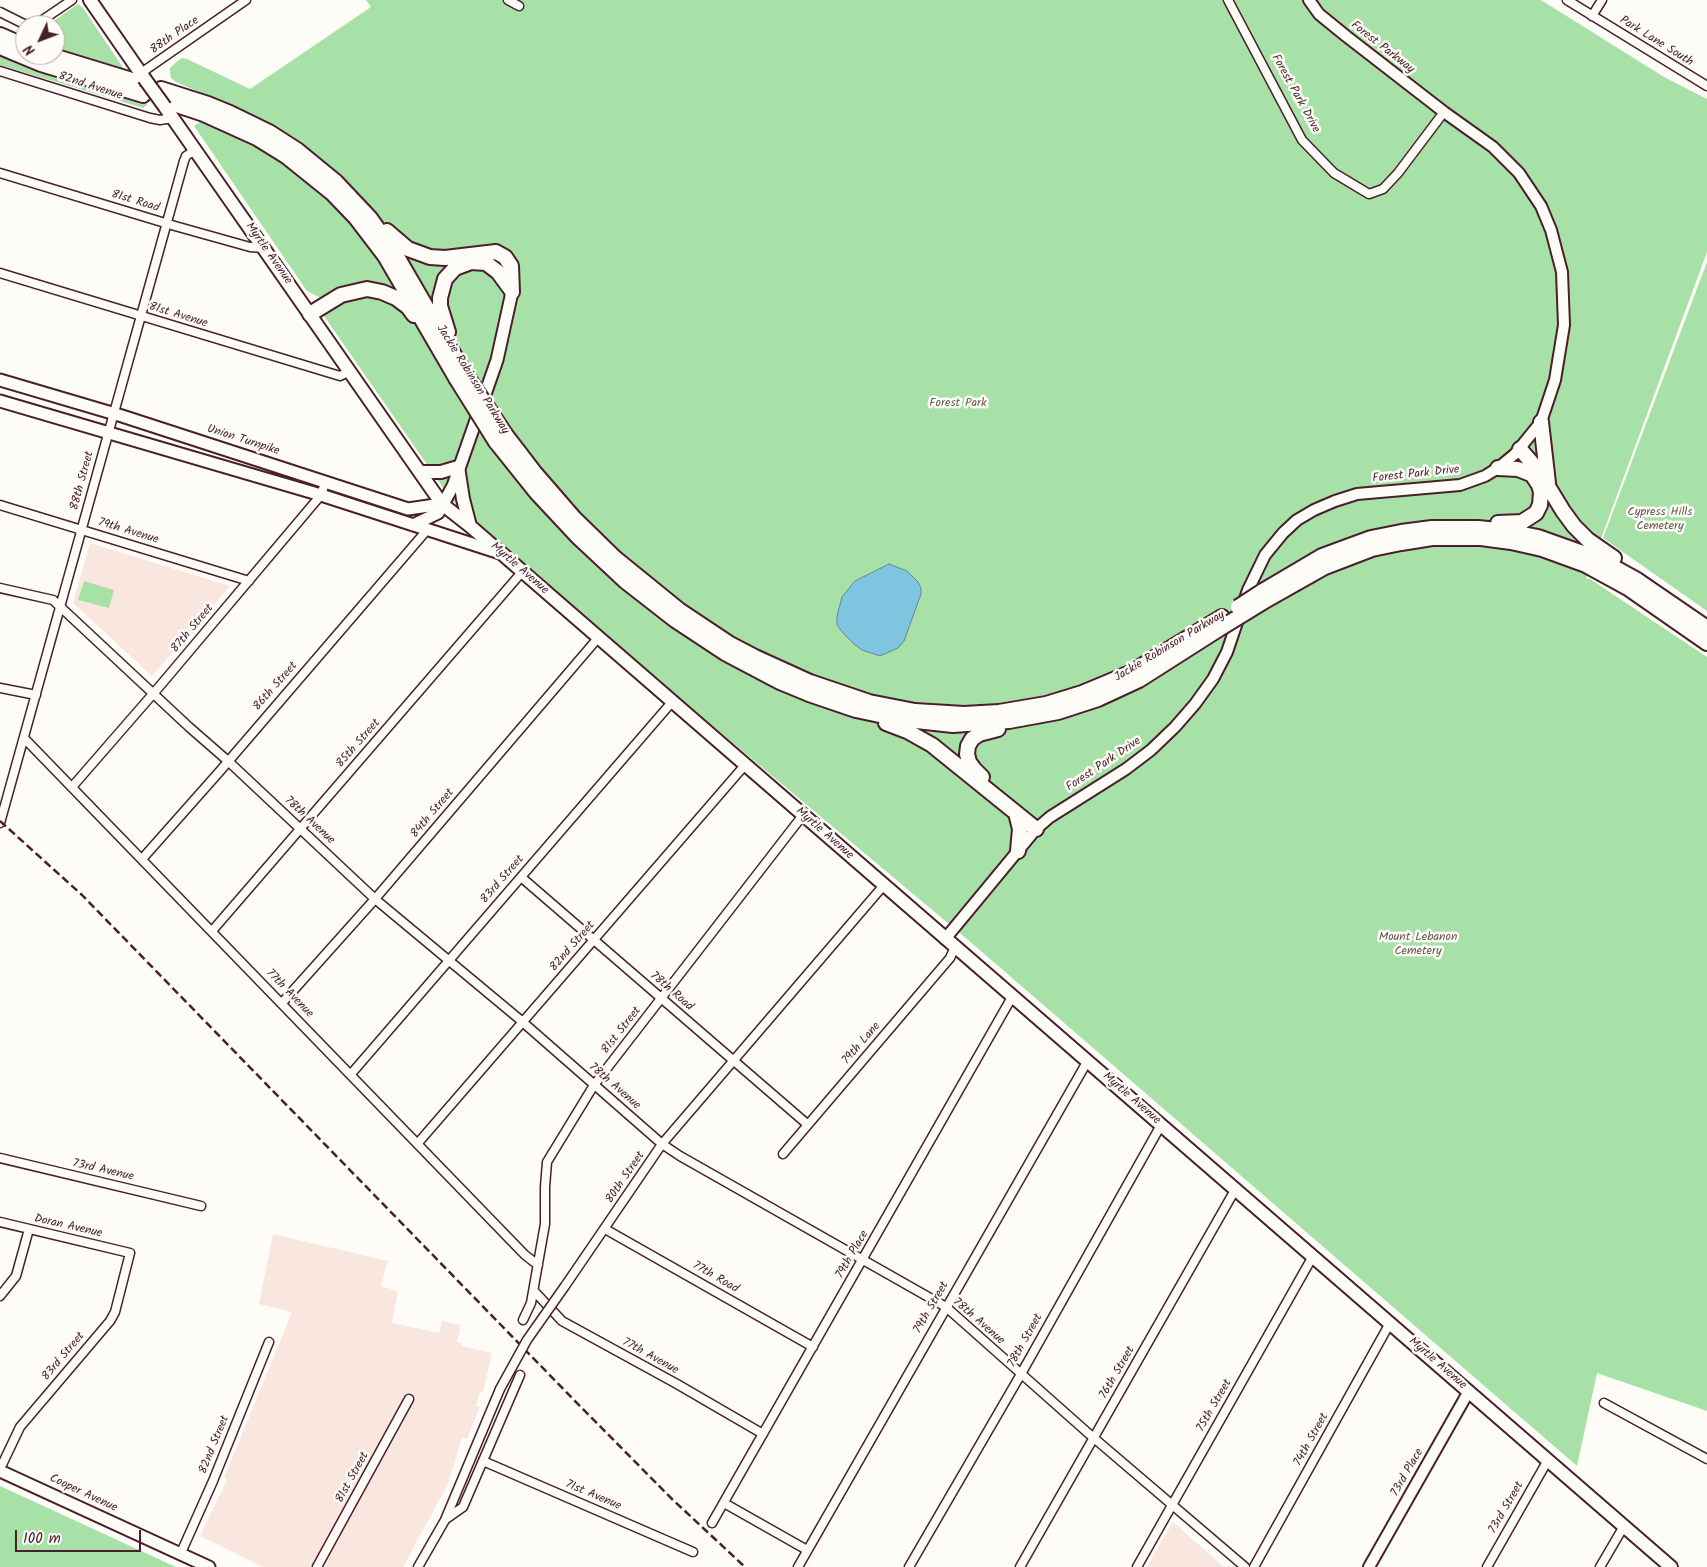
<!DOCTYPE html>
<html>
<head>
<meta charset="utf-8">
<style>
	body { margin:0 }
	#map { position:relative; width:1707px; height:1567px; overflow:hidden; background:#fdfcf7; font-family:Kalam,sans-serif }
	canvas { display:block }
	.north { position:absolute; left:15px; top:15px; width:50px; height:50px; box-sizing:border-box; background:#fdfcf7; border:1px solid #b5a4a5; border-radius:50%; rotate:227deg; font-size:14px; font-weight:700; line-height:20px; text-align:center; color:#4a1f2b }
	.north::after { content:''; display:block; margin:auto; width:18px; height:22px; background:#4a1f2b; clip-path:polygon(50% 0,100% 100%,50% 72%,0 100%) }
	.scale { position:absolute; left:15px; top:1530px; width:126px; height:22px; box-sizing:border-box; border:2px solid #4a1f2b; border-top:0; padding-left:6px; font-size:15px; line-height:18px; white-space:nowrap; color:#4a1f2b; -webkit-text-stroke:4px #fdfcf7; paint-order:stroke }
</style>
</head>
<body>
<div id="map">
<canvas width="1707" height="1567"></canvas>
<div class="north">N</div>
<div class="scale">100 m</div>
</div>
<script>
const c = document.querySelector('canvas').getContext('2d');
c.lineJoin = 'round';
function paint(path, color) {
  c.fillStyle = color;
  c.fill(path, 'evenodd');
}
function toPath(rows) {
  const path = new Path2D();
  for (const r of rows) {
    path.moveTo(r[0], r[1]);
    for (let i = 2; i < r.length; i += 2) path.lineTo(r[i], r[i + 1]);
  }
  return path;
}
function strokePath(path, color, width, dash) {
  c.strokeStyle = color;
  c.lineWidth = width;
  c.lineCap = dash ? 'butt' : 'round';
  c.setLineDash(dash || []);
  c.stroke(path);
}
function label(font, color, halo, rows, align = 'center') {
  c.font = font + ' Kalam,sans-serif';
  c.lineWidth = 5;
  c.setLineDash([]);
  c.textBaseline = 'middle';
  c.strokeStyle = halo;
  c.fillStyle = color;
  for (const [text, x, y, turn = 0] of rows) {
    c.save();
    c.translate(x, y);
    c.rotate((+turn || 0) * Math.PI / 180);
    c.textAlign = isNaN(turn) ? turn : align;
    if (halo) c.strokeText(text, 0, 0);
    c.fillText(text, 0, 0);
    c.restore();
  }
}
paint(toPath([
	[90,543,230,586,152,676,73,603],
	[273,1234,388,1261,381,1286,398,1291,392,1323,439,1333,442,1321,461,1325,457,1342,461,1343,461,1346,492,1353,483,1392,480,1392,476,1406,480,1407,467,1439,462,1438,448,1484,403,1567,263,1567,200,1536,227,1480,224,1478,292,1312,259,1304],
	[1173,1522,1224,1567,1147,1567]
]), '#f9e7df');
paint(toPath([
	[366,0,1541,0,1664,77,1707,99,1707,252,1586,579,1590,579,1707,657,1707,1411,1597,1373,1577,1466,967,939,525,569,451,499,324,316,330,312,319,297,307,291,194,126,227,104,176,82,171,78,170,73,170,68,175,63,182,58,187,59,250,89,371,7],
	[78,4,83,8,126,72,55,50,55,25,48,25],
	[0,53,131,98,146,102,147,105,143,108,0,65],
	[1707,262,1707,611,1603,538],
	[84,581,114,590,109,608,78,600],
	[0,1486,176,1567,0,1567]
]), '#a7e1a7');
const water = toPath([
	[889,564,907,571,918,582,921,588,921,594,904,641,898,648,880,656,862,650,854,644,843,633,837,625,837,616,842,597,855,581,889,564]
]);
paint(water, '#7fc5e0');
strokePath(water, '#6a8398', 1);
const minor = toPath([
	[508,0,519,6],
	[1228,0,1302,140,1334,173,1369,194,1383,189,1398,173,1444,112],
	[1567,0,1707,86],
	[0,12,24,24,33,25,41,21,72,0],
	[1592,16,1602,0],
	[0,71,150,118,160,120,173,118],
	[141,73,246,0],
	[0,173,175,226,250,247,264,248],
	[0,273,340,376,350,371],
	[0,505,249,581],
	[0,588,53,600,189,727,228,761,375,899,518,1018,662,1144,680,1156,946,1307,1088,1433,1245,1567],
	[0,688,36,695],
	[24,738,525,1255,538,1265],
	[72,787,159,687,321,495,325,483],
	[0,823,184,161,186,156,195,150],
	[142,859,220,771,427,530],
	[521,877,807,1124],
	[212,931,522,572],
	[282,1003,375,899,598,638],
	[351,1074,672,702],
	[418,1143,745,765],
	[783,1154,950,958,955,947],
	[0,1158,201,1206],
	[0,1222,130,1253,115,1312,110,1321,20,1427,0,1469],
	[605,1229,813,1347],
	[565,1286,662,1144,884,885],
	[534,1291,562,1321,677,1384,763,1434],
	[0,1296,16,1276,29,1229],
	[523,1320,531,1303,545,1224,545,1187,547,1162,594,1085,803,815],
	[1604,1403,1707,1459],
	[483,1461,693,1552],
	[724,1503,807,1550],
	[446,1519,463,1507,520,1375],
	[712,1523,1012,997],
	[180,1555,213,1481,269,1342],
	[317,1567,409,1399],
	[418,1567,445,1520,500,1389],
	[798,1567,1087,1062],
	[909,1567,1021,1374,1161,1125],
	[1020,1567,1235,1190],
	[1137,1567,1313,1256],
	[1254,1567,1390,1323],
	[1487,1567,1548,1460],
	[1600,1567,1624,1526]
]);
const tertiary = toPath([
	[945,939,1036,829,1050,817,1126,769,1151,750,1175,727,1195,704,1213,679,1227,652,1248,590,1265,555,1283,533,1297,520,1314,510,1335,501,1357,494,1460,485,1485,476,1498,468,1515,454,1541,422,1555,380,1564,325,1562,272,1551,230,1541,206,1519,173,1493,147,1444,112,1346,36,1319,14,1309,0],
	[1369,1567,1469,1391]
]);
const secondary = toPath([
	[0,380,122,416,408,509,442,504],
	[0,401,321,495,500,553],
	[413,525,438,513,453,486,497,360,512,292],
	[0,1471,209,1567]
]);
const primary = toPath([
	[90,0,144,78],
	[165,107,442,504,470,526,1671,1567],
	[420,472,441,472,458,467,463,499,470,526]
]);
const motorway = toPath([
	[0,35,25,46],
	[0,47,41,64,143,95],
	[50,55,135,81],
	[161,89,208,104,230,113,269,132,297,150,336,182,370,218,395,253,464,372],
	[171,103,204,114,257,138,286,156,332,193,356,218,385,256,456,378],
	[387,231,408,249,430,257,445,258,496,252,505,257,511,266,512,292],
	[310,314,341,295,367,289,382,292,396,298,408,307,414,315],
	[448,332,440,306,440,298,445,279,455,268,471,262,486,263,498,272,512,291],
	[1541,422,1548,483],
	[505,434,535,473,574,518,615,558,679,610,730,644,755,657,810,682,869,702,915,711,964,714,999,712,1046,704,1082,693,1130,673,1222,617],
	[496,442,536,492,579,538,625,581,675,620,725,653,780,682,809,694,856,710,898,719,953,725,1009,721,1058,712,1098,699,1139,680,1219,629],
	[1520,449,1538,470,1563,511,1574,526,1588,540,1614,558],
	[1498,468,1518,469,1533,475],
	[1498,523,1522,522,1536,513,1540,505,1541,492,1539,485,1533,476],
	[1261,592,1322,556,1371,538,1401,532,1432,528,1478,528,1508,531,1538,537,1597,558,1637,580,1707,628],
	[1263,602,1325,567,1372,549,1401,543,1432,538,1481,538,1511,542,1542,549,1586,565,1628,588,1707,643],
	[886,723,907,731,932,745,1036,829],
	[982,777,974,769,969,762,967,754,968,746,972,739,979,734,998,729],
	[1016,813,1020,829,1018,851]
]);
strokePath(minor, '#4a1f2b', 11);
strokePath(tertiary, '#4a1f2b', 14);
strokePath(secondary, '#4a1f2b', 15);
strokePath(primary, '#4a1f2b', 16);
strokePath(motorway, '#4a1f2b', 18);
strokePath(minor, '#fdfcf7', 8);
strokePath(tertiary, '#fdfcf7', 10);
strokePath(secondary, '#fdfcf7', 11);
strokePath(primary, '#fdfcf7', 12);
strokePath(motorway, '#fdfcf7', 14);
strokePath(toPath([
	[0,821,82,895,574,1400,672,1499,745,1567]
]), '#4a1f2b', 2.5, [8, 4]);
const minorBridge = toPath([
	[500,1389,527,1340,565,1286]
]);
const primaryBridge = toPath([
	[144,78,165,107]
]);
const motorwayBridge = toPath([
	[464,372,505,434],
	[456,378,496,442],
	[1238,607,1261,592],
	[1219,629,1263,602]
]);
strokePath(minorBridge, '#4a1f2b', 11, []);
strokePath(primaryBridge, '#4a1f2b', 16, []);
strokePath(motorwayBridge, '#4a1f2b', 18, []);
strokePath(minorBridge, '#fdfcf7', 8);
strokePath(primaryBridge, '#fdfcf7', 12);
strokePath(motorwayBridge, '#fdfcf7', 14);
label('12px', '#4a1f2b', '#fdfcf7', [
	["88th Place",175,36,-35],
	["Park Lane South",1656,42,32],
	["Forest Parkway",1382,48,38],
	["82nd Avenue",90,87,18],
	["Forest Park Drive",1295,94,61],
	["81st Road",135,202,17],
	["Myrtle Avenue",268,254,55],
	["81st Avenue",178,316,17],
	["Jackie Robinson Parkway",472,380,58],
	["Union Turnpike",243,441,18],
	["Forest Park Drive",1416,475,-6],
	["88th Street",83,481,-75],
	["79th Avenue",128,532,17],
	["Myrtle Avenue",519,569,41],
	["87th Street",193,629,-50],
	["Jackie Robinson Parkway",1170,647,-31],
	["86th Street",276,687,-49],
	["85th Street",359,744,-49],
	["Forest Park Drive",1104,765,-34],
	["84th Street",433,814,-50],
	["78th Avenue",309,821,43],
	["Myrtle Avenue",824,834,41],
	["83rd Street",503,880,-49],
	["82nd Street",573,947,-49],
	["78th Road",671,992,41],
	["77th Avenue",289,994,46],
	["81st Street",622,1031,-52],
	["79th Lane",862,1044,-49],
	["78th Avenue",614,1087,41],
	["Myrtle Avenue",1131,1099,41],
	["73rd Avenue",103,1171,13],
	["80th Street",626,1178,-56],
	["Doran Avenue",68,1227,13],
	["79th Place",853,1255,-60],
	["77th Road",715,1278,30],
	["79th Street",932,1308,-60],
	["78th Avenue",978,1322,41],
	["78th Street",1026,1341,-61],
	["83rd Street",64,1357,-50],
	["77th Avenue",650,1357,29],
	["Myrtle Avenue",1437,1364,41],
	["76th Street",1118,1373,-60],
	["75th Street",1215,1406,-60],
	["74th Street",1312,1440,-61],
	["82nd Street",215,1445,-68],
	["73rd Place",1408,1473,-60],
	["81st Street",353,1478,-61],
	["Cooper Avenue",83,1494,25],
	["71st Avenue",593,1496,23],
	["73rd Street",1507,1508,-60]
]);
label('12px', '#665950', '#fdfcf7', [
	["Forest Park",958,404],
	["Cypress Hills",1660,513],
	["Cemetery",1660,527],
	["Mount Lebanon",1418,938],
	["Cemetery",1418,952]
]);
</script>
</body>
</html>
